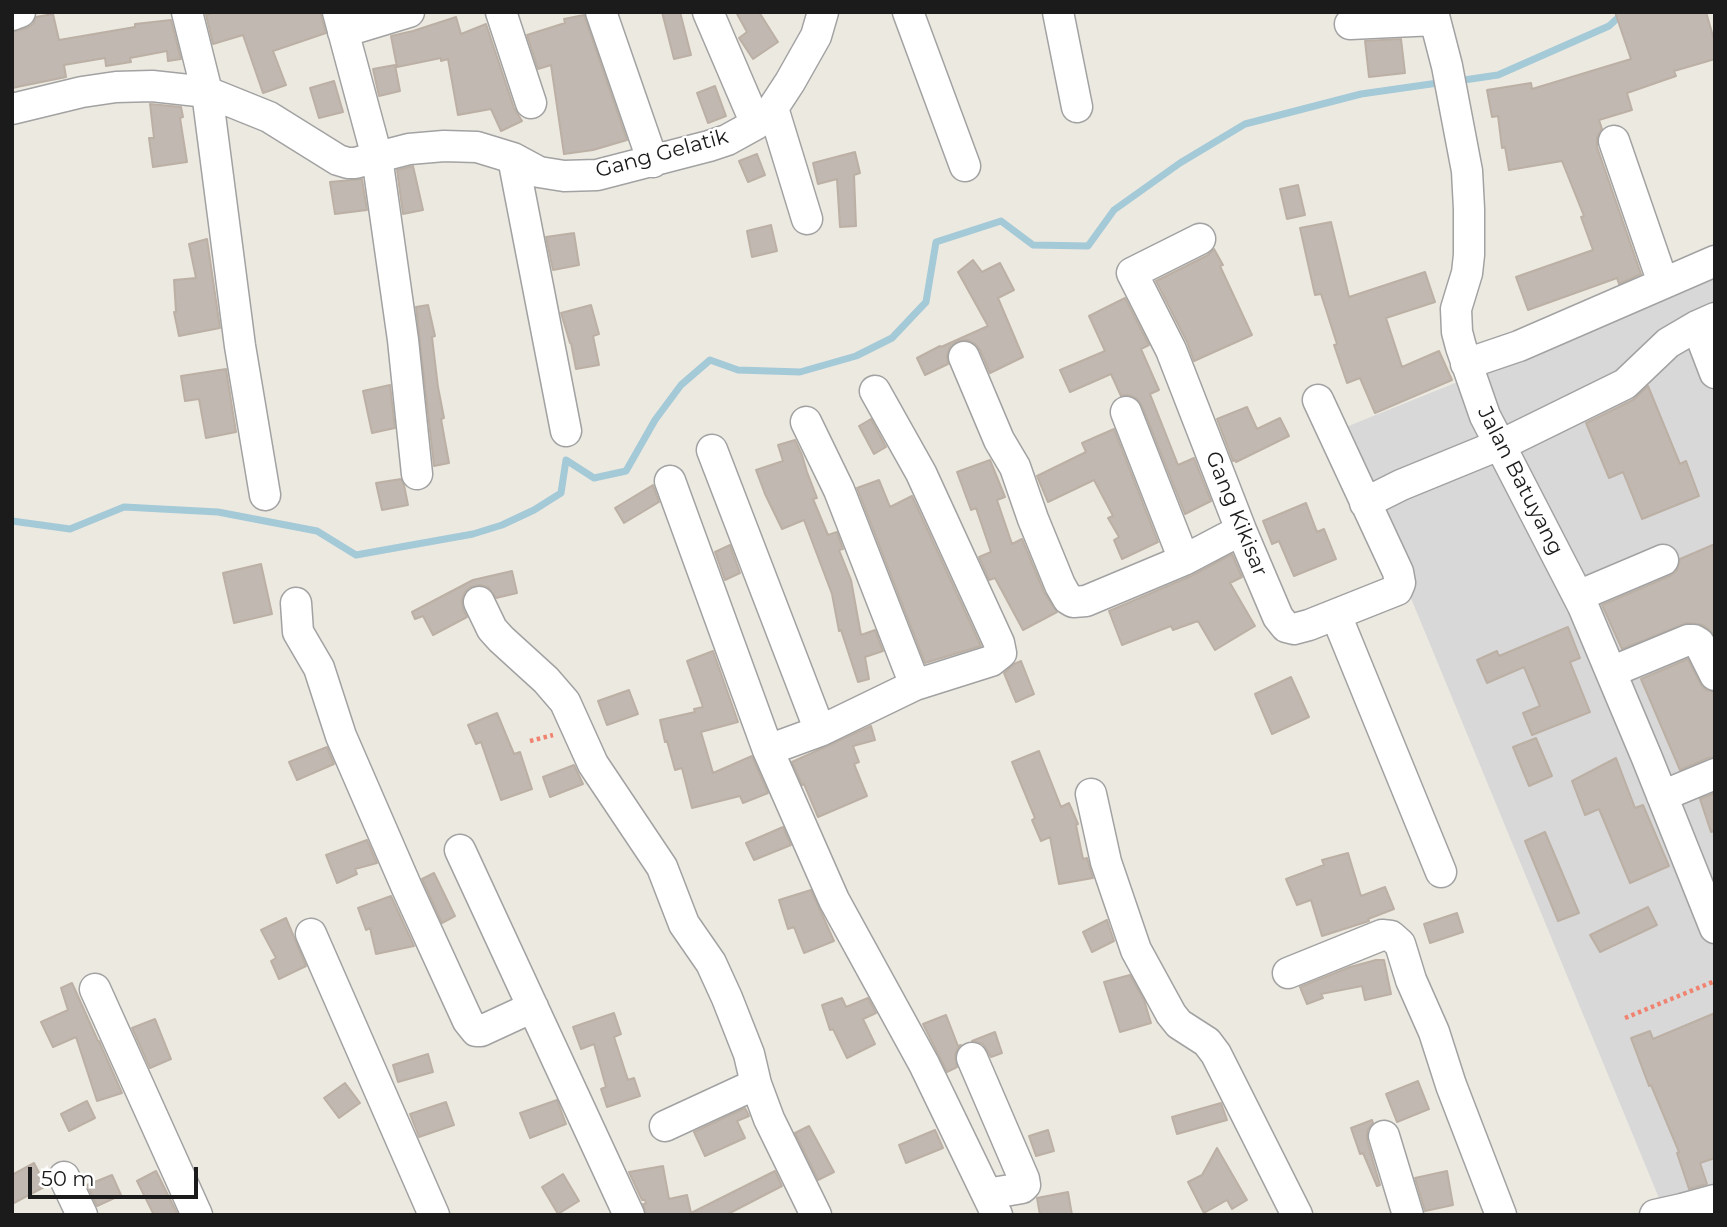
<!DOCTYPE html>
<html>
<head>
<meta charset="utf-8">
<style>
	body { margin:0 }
	#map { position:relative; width:1727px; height:1227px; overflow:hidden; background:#ece9e1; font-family:Montserrat,sans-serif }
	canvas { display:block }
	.frame { position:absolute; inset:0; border:14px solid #1b1b1b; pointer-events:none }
	.scale { position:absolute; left:28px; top:1167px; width:170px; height:32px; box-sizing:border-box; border:4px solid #1b1b1b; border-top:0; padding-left:9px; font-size:21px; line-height:24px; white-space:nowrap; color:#1b1b1b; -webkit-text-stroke:5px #fff; paint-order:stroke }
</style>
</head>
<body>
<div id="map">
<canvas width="1727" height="1227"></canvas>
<div class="frame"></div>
<div class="scale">50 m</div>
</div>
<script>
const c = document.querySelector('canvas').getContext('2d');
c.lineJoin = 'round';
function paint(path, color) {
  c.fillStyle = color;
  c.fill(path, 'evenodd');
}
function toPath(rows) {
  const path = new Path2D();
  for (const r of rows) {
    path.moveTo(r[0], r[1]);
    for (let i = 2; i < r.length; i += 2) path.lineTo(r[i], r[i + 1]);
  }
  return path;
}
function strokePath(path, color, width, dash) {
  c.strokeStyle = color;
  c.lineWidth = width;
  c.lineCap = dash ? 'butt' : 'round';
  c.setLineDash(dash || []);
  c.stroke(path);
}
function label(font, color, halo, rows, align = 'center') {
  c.font = font + ' Montserrat,sans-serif';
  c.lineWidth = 5;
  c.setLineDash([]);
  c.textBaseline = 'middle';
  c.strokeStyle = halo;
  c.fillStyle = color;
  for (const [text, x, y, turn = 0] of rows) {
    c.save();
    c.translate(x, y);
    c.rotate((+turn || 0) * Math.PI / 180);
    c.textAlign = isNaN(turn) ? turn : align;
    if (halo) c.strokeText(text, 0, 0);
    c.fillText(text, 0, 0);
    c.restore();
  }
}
paint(toPath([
	[1715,278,1715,1215,1666,1215,1341,429]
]), '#d9d8d8');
strokePath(toPath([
	[1457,81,1498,75,1609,26,1622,14],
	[12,521,70,529,124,507,218,512,317,531,356,555,473,534,502,525,534,510,561,493,566,460,594,478,626,471,655,420,681,385,710,360,738,370,800,372,856,356,892,338,926,302,936,242,1001,221,1033,245,1088,246,1114,210,1180,163,1245,124,1361,94,1445,82]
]), '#a4c9d7', 7);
const building = toPath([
	[215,12,320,12,326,33,273,51,286,85,263,93,243,35,213,44,206,15,215,12],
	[662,12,680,12,691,55,674,59,662,12],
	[736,12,759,12,778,42,753,59,739,38,747,32,736,12],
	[1615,12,1706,12,1715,43,1715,59,1674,71,1676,76,1627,93,1632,110,1599,120,1602,129,1597,137,1597,147,1641,274,1619,284,1617,278,1528,310,1516,277,1593,250,1581,217,1584,216,1562,161,1509,170,1505,147,1502,148,1498,116,1492,117,1487,90,1531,83,1532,89,1631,59,1615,12],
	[53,14,59,40,135,27,135,24,171,20,181,59,168,61,167,51,130,58,131,62,106,66,105,58,64,65,66,77,12,88,12,32,27,28,33,24,36,17,53,14],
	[584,15,627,140,593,150,564,154,551,65,538,69,527,35,565,23,564,19,584,15],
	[456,17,461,34,486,24,514,108,522,121,501,131,491,109,458,115,448,59,441,61,441,58,397,67,391,36,413,31,456,17],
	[1401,39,1405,73,1369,77,1365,41,1401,39],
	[395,65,400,91,379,96,373,69,395,65],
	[334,81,343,112,319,118,310,88,334,81],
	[715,86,726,116,708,123,697,93,715,86],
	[150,104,181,107,183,117,180,118,187,162,153,167,149,138,154,138,150,104],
	[855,152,860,173,854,175,856,226,840,227,837,179,818,184,813,163,855,152],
	[757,154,765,175,748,182,739,161,757,154],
	[413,166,423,210,403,214,397,170,413,166],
	[362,179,367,210,335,214,330,182,362,179],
	[1298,185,1305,215,1287,219,1280,189,1298,185],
	[1331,222,1349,297,1425,272,1435,302,1386,318,1402,367,1439,351,1452,380,1375,413,1360,378,1347,383,1334,345,1337,344,1321,294,1315,295,1300,228,1331,222],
	[771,225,777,251,752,257,747,231,771,225],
	[574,233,579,265,553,270,546,237,574,233],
	[207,239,220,328,179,336,174,312,176,312,174,280,196,278,189,244,207,239],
	[1214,249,1223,265,1220,266,1252,335,1194,361,1187,342,1156,281,1208,255,1214,249],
	[973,260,982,272,1000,263,1014,290,998,298,1023,357,990,373,980,350,975,344,967,340,958,341,950,347,947,356,948,364,925,375,917,358,940,346,941,347,988,326,958,272,973,260],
	[1125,298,1149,345,1141,349,1159,390,1150,394,1178,465,1194,458,1211,501,1185,514,1142,406,1137,399,1129,395,1121,396,1111,374,1070,392,1060,370,1105,351,1089,316,1125,298],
	[428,305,435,336,432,337,438,387,444,418,441,419,449,463,434,466,416,307,428,305],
	[591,305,599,334,593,336,599,365,576,369,571,343,570,343,561,313,591,305],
	[226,369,236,432,206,438,199,399,185,401,181,376,226,369],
	[390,385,395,428,372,433,363,391,390,385],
	[1648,386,1680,464,1686,461,1699,496,1642,519,1623,472,1609,478,1586,423,1633,400,1648,386],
	[1247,407,1257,429,1280,418,1289,436,1236,462,1235,460,1233,461,1217,419,1247,407],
	[871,419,886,447,874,454,859,426,871,419],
	[1114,429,1158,542,1122,559,1114,540,1119,537,1108,518,1113,516,1094,480,1048,502,1037,476,1086,452,1082,443,1114,429],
	[795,440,802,455,807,472,817,498,813,499,828,535,837,532,843,549,839,550,851,580,861,635,875,630,883,651,865,657,869,679,858,682,841,630,839,631,832,594,804,520,782,529,765,494,756,470,783,461,778,445,795,440],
	[990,460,1005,497,997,500,1012,544,1022,539,1044,592,1057,612,1023,630,995,578,989,580,979,557,991,552,976,508,971,510,957,472,990,460],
	[401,479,404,485,408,505,382,510,376,483,401,479],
	[879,480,890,507,912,496,981,646,925,663,857,488,879,480],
	[653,485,659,502,624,523,615,508,653,485],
	[1306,503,1317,532,1324,529,1336,559,1294,576,1279,541,1272,544,1263,521,1306,503],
	[1715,544,1715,635,1703,625,1687,623,1622,649,1602,605,1670,576,1677,570,1680,559,1715,544],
	[730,545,740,573,725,580,715,552,730,545],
	[1232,554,1242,577,1230,583,1255,626,1215,650,1198,621,1173,630,1171,626,1122,645,1109,611,1191,576,1232,554],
	[261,564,272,614,234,623,223,573,261,564],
	[512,571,517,593,496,598,488,587,480,585,471,587,465,592,462,600,463,609,467,617,433,635,423,616,415,619,412,612,473,580,512,571],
	[1568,627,1580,658,1570,662,1590,712,1532,735,1523,713,1540,706,1524,667,1487,683,1477,660,1497,651,1499,656,1568,627],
	[713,651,738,722,701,732,713,773,752,756,768,793,743,803,740,796,692,808,682,768,675,770,667,741,665,742,660,720,695,712,694,709,703,707,687,661,713,651],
	[1688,659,1700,683,1706,690,1715,692,1715,757,1708,758,1680,770,1641,679,1688,659],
	[1021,661,1034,694,1016,702,1004,673,1014,664,1021,661],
	[1291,677,1309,717,1272,734,1255,694,1291,677],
	[629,690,638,714,607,725,598,701,629,690],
	[497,713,514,754,520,752,532,789,501,800,481,742,476,744,468,725,497,713],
	[871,726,875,740,853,746,859,762,854,764,867,796,818,817,804,784,802,785,792,762,871,726],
	[1536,738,1552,776,1529,786,1513,747,1536,738],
	[327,747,334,764,297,780,289,762,327,747],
	[1039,751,1061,807,1069,803,1078,824,1076,825,1083,859,1087,858,1093,878,1059,884,1050,837,1041,841,1032,820,1035,818,1012,762,1039,751],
	[1616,758,1635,808,1643,805,1669,866,1630,883,1599,809,1585,815,1572,781,1616,758],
	[574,765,583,784,550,797,543,777,574,765],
	[1715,793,1715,831,1711,832,1700,799,1715,793],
	[783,827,791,845,754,860,746,843,783,827],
	[1545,832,1579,913,1558,921,1525,841,1545,832],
	[367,840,377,863,355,869,357,874,337,883,326,855,367,840],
	[1348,853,1361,896,1385,887,1394,909,1368,919,1369,921,1322,936,1311,900,1297,905,1286,879,1324,865,1322,860,1348,853],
	[434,873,455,916,442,923,422,879,434,873],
	[811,890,834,941,804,953,794,927,788,929,779,900,811,890],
	[391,896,414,946,376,954,370,928,366,930,358,908,391,896],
	[1648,907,1657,925,1600,952,1590,935,1648,907],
	[1457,913,1463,932,1430,943,1424,924,1457,913],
	[286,918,306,966,279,979,271,961,276,958,261,930,286,918],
	[1107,920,1114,941,1092,952,1083,932,1107,920],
	[1376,960,1384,960,1391,994,1365,1000,1362,986,1321,994,1323,998,1307,1004,1300,987,1350,967,1376,960],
	[1130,975,1144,1000,1151,1023,1120,1032,1104,982,1130,975],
	[72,983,98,1041,99,1041,122,1093,97,1101,76,1037,53,1047,41,1022,68,1010,61,988,72,983],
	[842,998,846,1007,868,998,876,1013,863,1019,875,1044,847,1058,833,1029,830,1030,822,1005,842,998],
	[614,1013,621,1034,614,1037,628,1080,634,1078,640,1096,607,1107,601,1089,606,1087,594,1044,581,1049,573,1027,614,1013],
	[1715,1013,1715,1158,1700,1163,1707,1184,1689,1189,1677,1153,1679,1152,1651,1085,1649,1086,1631,1038,1650,1031,1653,1039,1715,1013],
	[946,1015,958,1046,961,1045,958,1048,955,1055,957,1067,947,1072,923,1024,946,1015],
	[155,1019,171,1059,150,1068,132,1028,155,1019],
	[995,1032,1002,1053,991,1057,983,1044,972,1041,995,1032],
	[428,1054,433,1072,398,1082,393,1065,428,1054],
	[1418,1081,1429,1109,1397,1122,1386,1094,1418,1081],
	[345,1083,360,1103,339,1118,324,1098,345,1083],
	[557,1100,566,1124,530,1138,520,1113,557,1100],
	[87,1101,95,1118,69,1131,61,1114,87,1101],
	[446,1102,454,1125,419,1137,410,1114,446,1102],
	[1221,1103,1227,1120,1177,1134,1172,1117,1221,1103],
	[745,1108,749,1116,737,1121,745,1138,705,1156,694,1132,745,1108],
	[1372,1120,1373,1123,1367,1131,1367,1140,1380,1185,1377,1186,1363,1153,1360,1154,1351,1128,1372,1120],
	[809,1126,834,1172,818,1180,795,1133,809,1126],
	[935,1130,943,1148,906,1163,899,1145,935,1130],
	[1048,1130,1054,1151,1036,1156,1029,1136,1048,1130],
	[1217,1148,1247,1200,1232,1209,1227,1200,1204,1213,1188,1182,1202,1175,1217,1148],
	[34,1163,46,1186,12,1204,12,1175,34,1163],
	[663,1166,669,1199,687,1195,691,1213,775,1171,782,1186,726,1215,646,1215,643,1204,646,1204,645,1200,642,1200,629,1172,663,1166],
	[156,1171,178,1215,154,1215,137,1181,156,1171],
	[1447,1171,1453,1205,1425,1211,1415,1178,1447,1171],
	[563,1174,579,1201,558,1214,542,1187,563,1174],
	[112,1175,121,1195,97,1206,87,1185,112,1175],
	[1068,1192,1072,1215,1040,1215,1037,1198,1068,1192]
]);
paint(building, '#c0b8b1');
strokePath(building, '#bcb0a5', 2);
const minor = toPath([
	[187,12,207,92,240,346,265,495],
	[338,12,377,157,403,340,417,474],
	[501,12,531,103],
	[601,12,653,162],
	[708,12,756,124],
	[908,12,965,166],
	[1058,12,1077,107],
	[1433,12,1447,66,1467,171,1469,209,1469,255,1467,273,1456,309,1457,332,1461,347,1485,416,1583,606,1647,758,1715,928],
	[12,15,20,12],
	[1350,24,1435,20],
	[343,32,409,12],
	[773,108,807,219],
	[12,109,82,92,116,87,152,86,207,92,269,117,338,160,348,163,355,163,409,149,444,146,477,147,513,158,539,172,564,176,597,175,709,146,727,140,756,124,773,108,790,82,816,36,823,12],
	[1614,141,1663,283],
	[513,158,566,431],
	[1200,239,1132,273,1171,350,1241,530,1278,617,1286,627,1294,629,1309,625,1397,590,1400,583,1398,572,1318,400],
	[1697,326,1715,373],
	[964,357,999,440,1015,467,1033,519,1060,585,1068,599,1073,602,1086,601,1184,560,1241,530],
	[1466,364,1519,346,1715,261],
	[1126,412,1184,560],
	[806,422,839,490,915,685],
	[712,450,820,731],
	[670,481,768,750,834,900,924,1064,997,1215],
	[1365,503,1401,485,1511,440,1625,384,1668,343,1697,326,1715,318],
	[1578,596,1663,560],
	[479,602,492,629,501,639,546,680,565,702,593,764,662,867,684,924,711,963,727,998,749,1054,756,1084,769,1119,816,1215],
	[296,603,298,632,319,668,341,736,407,888,468,1021,476,1031,481,1031,533,1007],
	[1336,615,1441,872],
	[1611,672,1688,640,1694,640,1699,643,1715,675],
	[768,750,820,731,915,685,991,661,1001,653,999,643,921,473,875,391],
	[1091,794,1106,862,1136,950,1171,1014,1179,1024,1207,1042,1216,1054,1297,1215],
	[1662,796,1715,774],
	[460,850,629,1215],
	[311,934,434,1215],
	[1288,973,1382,935,1391,936,1400,944,1411,980,1434,1032,1451,1085,1501,1215],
	[95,989,197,1215],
	[972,1058,1024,1179,1025,1185,1022,1188,987,1194],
	[665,1126,756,1084],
	[1384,1136,1408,1215],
	[64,1177,82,1215],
	[1655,1215,1682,1209,1715,1200]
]);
strokePath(minor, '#a2a2a2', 33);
strokePath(toPath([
	[530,741,553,735],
	[1625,1018,1715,981]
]), '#ef8370', 4.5, [3.5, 3.5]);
strokePath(minor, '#fff', 30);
label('21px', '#1b1b1b', '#fff', [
	["Gang Gelatik",662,154,-15],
	["Jalan Batuyang",1520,481,63],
	["Gang Kikisar",1236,514,68]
]);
</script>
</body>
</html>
